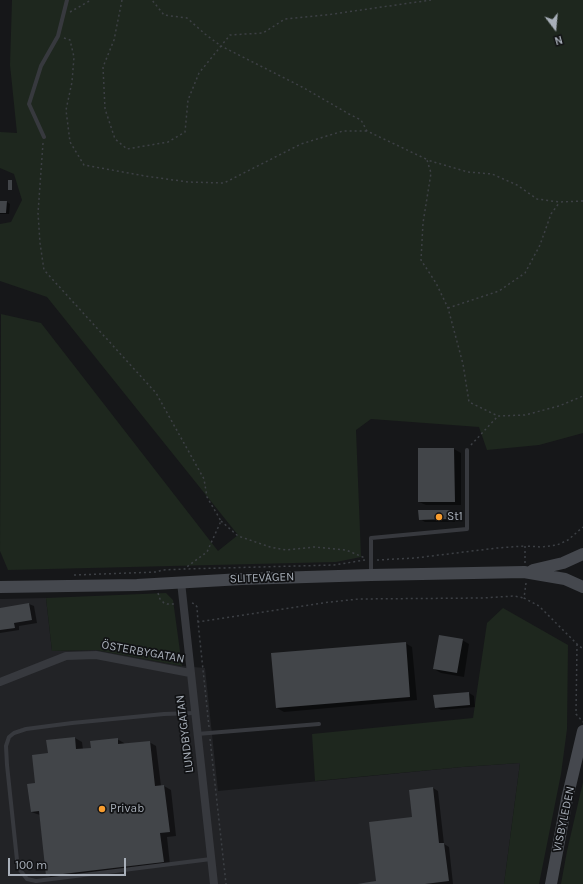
<!DOCTYPE html>
<html>
<head>
<meta charset="utf-8">
<style>
	body { margin:0 }
	#map { position:relative; width:583px; height:884px; overflow:hidden; background:#161719; font-family:Karla,sans-serif }
	canvas { display:block }
	.north { position:absolute; left:535px; top:8px; width:40px; height:40px; -webkit-text-stroke:3px #111214; paint-order:stroke; rotate:164deg; font-size:11px; font-weight:700; line-height:16px; text-align:center; color:#a8afb9 }
	.north::after { content:''; display:block; margin:auto; width:14px; height:18px; background:#a8afb9; clip-path:polygon(50% 0,100% 100%,50% 72%,0 100%) }
	.scale { position:absolute; left:8px; top:858px; width:118px; height:18px; box-sizing:border-box; border:2px solid #a8afb9; border-top:0; padding-left:5px; font-size:12px; line-height:14px; white-space:nowrap; color:#a8afb9; -webkit-text-stroke:3px #111214; paint-order:stroke }
</style>
</head>
<body>
<div id="map">
<canvas width="583" height="884"></canvas>
<div class="north">N</div>
<div class="scale">100 m</div>
</div>
<script>
const c = document.querySelector('canvas').getContext('2d');
c.lineJoin = 'round';
function paint(path, color) {
  c.fillStyle = color;
  c.fill(path, 'evenodd');
}
function toPath(rows) {
  const path = new Path2D();
  for (const r of rows) {
    path.moveTo(r[0], r[1]);
    for (let i = 2; i < r.length; i += 2) path.lineTo(r[i], r[i + 1]);
  }
  return path;
}
function strokePath(path, color, width, dash) {
  c.strokeStyle = color;
  c.lineWidth = width;
  c.lineCap = dash ? 'butt' : 'round';
  c.setLineDash(dash || []);
  c.stroke(path);
}
function label(font, color, halo, rows, align = 'center') {
  c.font = font + ' Karla,sans-serif';
  c.lineWidth = 3.5;
  c.setLineDash([]);
  c.textBaseline = 'middle';
  c.strokeStyle = halo;
  c.fillStyle = color;
  for (const [text, x, y, turn = 0] of rows) {
    c.save();
    c.translate(x, y);
    c.rotate((+turn || 0) * Math.PI / 180);
    c.textAlign = isNaN(turn) ? turn : align;
    if (halo) c.strokeText(text, 0, 0);
    c.fillText(text, 0, 0);
    c.restore();
  }
}
paint(toPath([
	[46,598,52,651,96,650,182,666,205,668,218,791,462,767,520,763,504,884,0,884,0,599]
]), '#222326');
paint(toPath([
	[12,0,583,0,583,433,539,445,487,450,479,427,371,419,356,430,361,557,336,562,8,570,0,551,1,314,41,323,218,551,238,535,47,297,0,281,0,224,11,222,22,200,14,174,0,168,0,132,17,133,10,65],
	[166,593,173,600,182,666,96,650,52,651,46,598],
	[503,608,568,645,567,729,561,774,539,884,504,884,520,763,462,767,315,781,312,734,473,718,487,623],
	[583,782,583,884,561,884,567,851]
]), '#1e271e');
paint(toPath([
	[0,202,7,202,10,204,9,214,0,214],
	[454,449,461,453,461,505,426,505,419,502],
	[450,511,455,513,455,522,425,522,420,519],
	[29,604,34,606,37,623,19,626,19,630,0,633,0,609],
	[462,640,469,644,464,677,441,673,434,669],
	[405,643,412,647,417,700,284,712,277,708],
	[469,693,474,696,475,707,441,710,436,707],
	[75,738,82,742,83,750,92,749,117,739,124,743,125,745,149,742,156,746,161,786,164,786,171,790,176,836,167,837,170,865,54,879,47,875,40,815,31,812,36,784,49,754],
	[433,788,438,791,444,844,449,847,453,884,357,884,377,882,413,818]
]), '#0007');
paint(toPath([
	[8,180,12,180,12,190,8,190],
	[0,201,7,201,6,213,0,213],
	[418,448,454,448,455,502,418,502],
	[418,510,450,510,450,519,419,520],
	[29,603,32,620,14,623,15,628,0,630,0,608],
	[439,635,463,639,457,673,433,669],
	[406,642,410,697,276,708,271,653],
	[469,692,470,705,435,708,433,695],
	[75,737,76,749,91,748,90,741,118,738,118,744,150,741,155,786,164,785,170,832,160,833,164,862,46,876,39,811,31,812,27,784,35,783,32,755,48,753,46,740],
	[433,787,439,843,444,843,449,881,425,884,357,884,376,881,369,822,412,817,409,790]
]), '#424549');
strokePath(toPath([
	[122,0,114,40,103,67,105,109,115,139,127,149,168,142,185,132,188,100,199,73,221,46,205,34,187,18,164,15,152,0],
	[70,12,91,0],
	[64,38,70,40,74,57,72,82,66,110,70,142,84,165,145,176,188,182,224,183,301,144,343,131,367,131],
	[43,143,38,213,40,243,44,270,156,393,204,479,207,497,221,521,207,552,184,569],
	[426,159,367,131,361,120,349,114,302,87,221,46,230,35,263,33,285,19,326,15,431,0],
	[583,201,559,202,537,199,517,185,492,174,468,172,427,160,431,173,423,223,421,260,436,283,448,308,463,364,469,402,498,416,525,415,559,406,583,396],
	[448,308,499,291,525,273,540,245,551,214,559,203],
	[471,445,498,416],
	[221,521,238,536,270,547,286,550,314,547,346,550,365,558],
	[377,560,415,558,497,548,525,546],
	[525,563,525,546,542,547,557,545,568,540,583,527],
	[74,575,157,572,162,570,184,569,334,565,365,560],
	[526,583,524,598,539,606,577,644,583,649],
	[158,593,160,599,164,603,167,604,176,604],
	[192,603,195,604,197,607,198,622],
	[577,644,576,714,583,722],
	[209,727,198,622,330,602,359,599,482,598,514,596,524,598],
	[210,739,226,884]
]), '#3d4045', 1.5, [2, 3]);
strokePath(toPath([
	[44,137,29,104,41,66,58,36,67,0],
	[371,574,371,538,467,529,467,450],
	[194,713,164,714,72,723,26,729,14,733,9,737,6,746,7,765,17,860,20,870,27,879,36,881,211,859],
	[197,734,319,724]
]), '#37393e', 4);
strokePath(toPath([
	[181,582,214,884],
	[0,682,66,656,96,655,190,673]
]), '#37393e', 8);
strokePath(toPath([
	[533,570,563,563,583,554],
	[0,587,137,585,242,579,371,575,524,572,565,579,583,587],
	[551,884,567,799,583,731]
]), '#45484e', 12);
for (const [x, y, r, color] of [
	[439,517,4,"#f89d2f"],
	[102,809,4,"#f89d2f"]
]) {
  const dot = new Path2D();
  dot.arc(x, y, r, 0, 2 * Math.PI);
  c.fillStyle = color;
  c.fill(dot);
  strokePath(dot, '#111214', 1.5);
}
label('12px', '#a8afb9', '#111214', [
	["St1",447,517],
	["Privab",110,809]
], 'left');
label('12px', '#a8afb9', '#111214', [
	["SLITEVÄGEN",262,578,-2],
	["ÖSTERBYGATAN",143,652,10],
	["LUNDBYGATAN",185,734,-97],
	["VISBYLEDEN",564,819,-78]
]);
</script>
</body>
</html>
